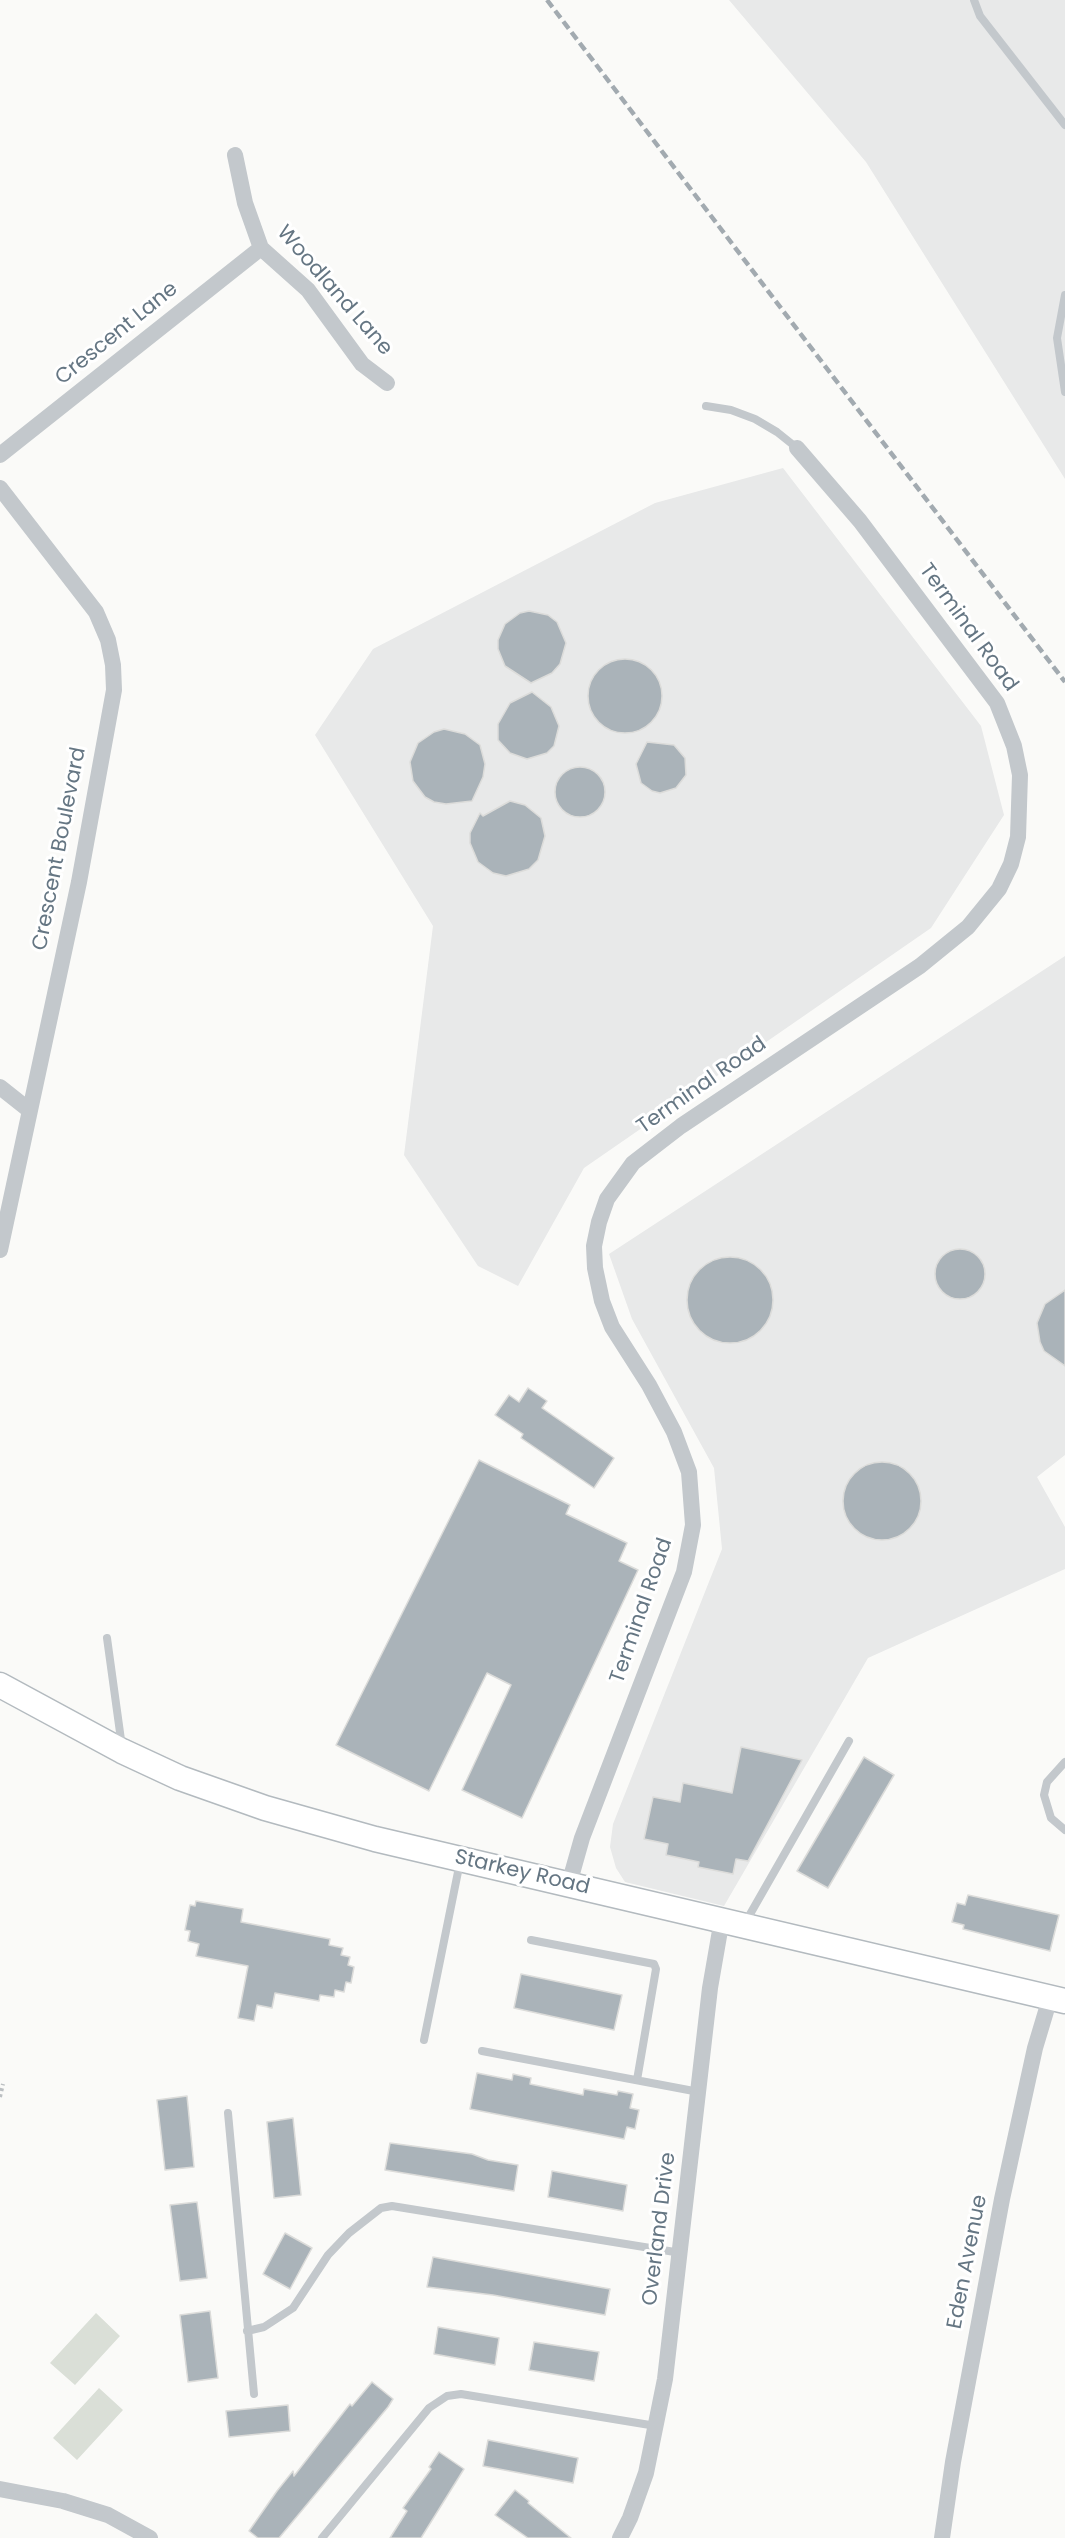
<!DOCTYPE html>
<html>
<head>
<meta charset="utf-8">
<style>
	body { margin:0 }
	canvas { display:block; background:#fafaf8 }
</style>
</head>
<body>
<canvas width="1065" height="2538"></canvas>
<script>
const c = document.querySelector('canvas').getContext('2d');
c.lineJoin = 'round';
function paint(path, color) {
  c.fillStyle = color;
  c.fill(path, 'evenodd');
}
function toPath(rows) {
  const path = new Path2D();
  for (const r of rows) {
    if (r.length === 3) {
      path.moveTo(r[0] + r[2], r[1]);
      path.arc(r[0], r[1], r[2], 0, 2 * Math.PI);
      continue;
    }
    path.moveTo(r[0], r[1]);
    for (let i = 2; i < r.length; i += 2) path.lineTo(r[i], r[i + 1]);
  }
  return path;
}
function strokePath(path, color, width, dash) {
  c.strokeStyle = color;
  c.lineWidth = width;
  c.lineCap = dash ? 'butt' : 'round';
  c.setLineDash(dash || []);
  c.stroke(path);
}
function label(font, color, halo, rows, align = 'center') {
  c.font = font + ' Poppins,sans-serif';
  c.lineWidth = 6;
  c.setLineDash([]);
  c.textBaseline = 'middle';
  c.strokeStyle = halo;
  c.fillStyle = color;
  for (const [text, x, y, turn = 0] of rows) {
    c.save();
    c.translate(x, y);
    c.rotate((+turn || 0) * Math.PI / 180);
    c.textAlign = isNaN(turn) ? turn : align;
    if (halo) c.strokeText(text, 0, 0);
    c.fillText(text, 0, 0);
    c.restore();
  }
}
paint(toPath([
	[729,0,1065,0,1065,479,866,162],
	[783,468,981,726,1004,815,931,928,584,1168,518,1286,478,1266,404,1155,433,926,315,735,373,649,655,503],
	[1065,956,1065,1455,1037,1477,1065,1527,1065,1569,868,1658,724,1906,625,1882,616,1868,610,1847,613,1824,722,1549,714,1468,632,1319,609,1254]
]), '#e8e9e9');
paint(toPath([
	[96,2313,120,2336,75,2385,50,2363],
	[99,2388,123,2410,77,2460,53,2438]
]), '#dadfd7');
const building = toPath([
	[529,611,548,615,557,622,566,643,560,664,552,673,531,683,505,666,498,649,498,640,505,624,520,613,529,611],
	[625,696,37],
	[532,692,551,707,559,726,554,746,547,753,527,759,510,753,498,740,498,724,510,703,532,692],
	[444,729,465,734,480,745,485,764,483,777,472,801,446,804,434,802,425,797,413,781,410,762,418,743,434,732,444,729],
	[647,742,674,745,685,758,686,775,676,788,660,793,652,791,641,783,636,764,647,742],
	[580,792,25],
	[510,801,525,805,541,818,545,836,538,860,529,869,506,876,493,873,478,862,470,843,470,833,480,813,483,816,510,801],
	[960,1274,25],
	[730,1300,43],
	[1065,1290,1065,1366,1044,1351,1040,1342,1037,1323,1045,1304,1065,1290],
	[528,1388,547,1401,542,1408,614,1458,594,1488,521,1438,523,1434,495,1415,509,1395,519,1402,528,1388],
	[479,1460,570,1505,566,1514,627,1543,619,1561,638,1570,522,1818,462,1790,511,1685,487,1673,429,1791,336,1745,479,1460],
	[882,1501,39],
	[741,1747,802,1760,748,1861,736,1859,733,1874,698,1867,699,1862,666,1855,668,1844,644,1839,653,1797,680,1802,683,1783,732,1793,741,1747],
	[864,1757,894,1775,828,1888,797,1871,864,1757],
	[968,1895,1059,1915,1050,1951,963,1929,964,1925,952,1922,957,1903,965,1905,968,1895],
	[196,1901,243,1909,241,1922,330,1939,329,1945,343,1948,341,1955,350,1957,348,1965,354,1967,351,1983,346,1982,344,1992,335,1990,334,1997,320,1995,319,2001,275,1993,272,2008,257,2005,254,2021,238,2018,248,1966,196,1956,199,1944,188,1941,190,1931,185,1930,190,1905,195,1906,196,1901],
	[521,1974,622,1995,614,2030,514,2008,521,1974],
	[477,2073,512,2080,513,2074,531,2078,530,2084,583,2095,584,2089,617,2095,618,2091,633,2094,630,2108,639,2110,635,2129,627,2127,624,2139,470,2109,477,2073],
	[187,2096,194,2167,165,2170,157,2100,187,2096],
	[293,2118,301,2195,274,2198,267,2122,293,2118],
	[390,2143,472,2154,488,2160,518,2165,514,2191,385,2170,390,2143],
	[552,2171,627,2185,623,2211,548,2197,552,2171],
	[197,2202,207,2278,180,2281,170,2205,197,2202],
	[285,2233,312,2248,290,2289,263,2274,285,2233],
	[433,2257,610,2289,605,2315,493,2295,427,2287,433,2257],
	[210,2311,218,2378,188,2382,180,2315,210,2311],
	[438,2327,499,2338,495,2365,434,2354,438,2327],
	[534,2342,599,2352,594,2381,529,2370,534,2342],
	[372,2382,393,2399,388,2407,279,2538,258,2538,249,2531,277,2491,293,2471,294,2476,350,2404,352,2406,372,2382],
	[288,2405,290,2431,229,2437,226,2411,288,2405],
	[488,2440,578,2458,573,2483,483,2466,488,2440],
	[439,2452,464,2469,421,2538,390,2538,407,2511,403,2508,431,2469,429,2467,439,2452],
	[515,2490,529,2501,528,2503,571,2538,528,2538,495,2515,515,2490]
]);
paint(building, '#aab3b9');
strokePath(building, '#dcdcda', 1.5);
const secondary = toPath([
	[0,1685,122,1751,180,1778,265,1808,375,1839,1065,2001]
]);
strokePath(secondary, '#b3babf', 27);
strokePath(toPath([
	[0,2097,3,2084]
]), '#bbbfc2', 4, [3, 3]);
strokePath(toPath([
	[974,0,980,16,1065,125],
	[1065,295,1057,338,1065,392],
	[706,406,731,410,755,419,777,432,797,448],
	[107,1638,122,1747],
	[1065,1762,1047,1782,1044,1795,1051,1818,1065,1830],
	[745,1923,849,1741],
	[531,1940,654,1964,656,1969,637,2080],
	[424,2040,460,1862],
	[482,2051,699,2092],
	[228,2113,254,2394],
	[247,2331,264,2327,293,2308,328,2255,349,2233,381,2208,392,2206,681,2253],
	[322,2538,429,2408,447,2396,461,2394,656,2426]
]), '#c3c8cc', 8);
strokePath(toPath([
	[235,155,245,203,261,248,308,290,362,364,387,383],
	[0,455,261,248],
	[0,488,96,612,108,640,113,665,114,690,79,882,0,1250],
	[0,1087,29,1110],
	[569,1884,582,1838,684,1572,693,1525,689,1472,674,1432,649,1385,612,1327,602,1301,595,1268,594,1246,599,1222,607,1199,633,1163,681,1126,920,966,968,927,999,889,1011,864,1018,837,1020,775,1014,746,997,703,860,521,797,448],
	[0,2489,63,2501,108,2515,150,2538],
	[620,2538,630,2518,646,2473,665,2379,710,1988,722,1919],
	[942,2538,953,2462,1002,2199,1035,2048,1050,1998]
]), '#c3c8cc', 16);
strokePath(secondary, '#fff', 24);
strokePath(toPath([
	[547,0,1065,682]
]), '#a2aab0', 4.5, [9, 4.5]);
label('21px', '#657683', '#fff', [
	["Woodland Lane",334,291,49],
	["Crescent Lane",117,334,-39],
	["Terminal Road",968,628,54],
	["Crescent Boulevard",60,849,-79],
	["Terminal Road",702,1086,-35],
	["Terminal Road",642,1611,-71],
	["Starkey Road",522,1873,13],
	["Overland Drive",660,2229,-83],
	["Eden Avenue",968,2262,-79]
]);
</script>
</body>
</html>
